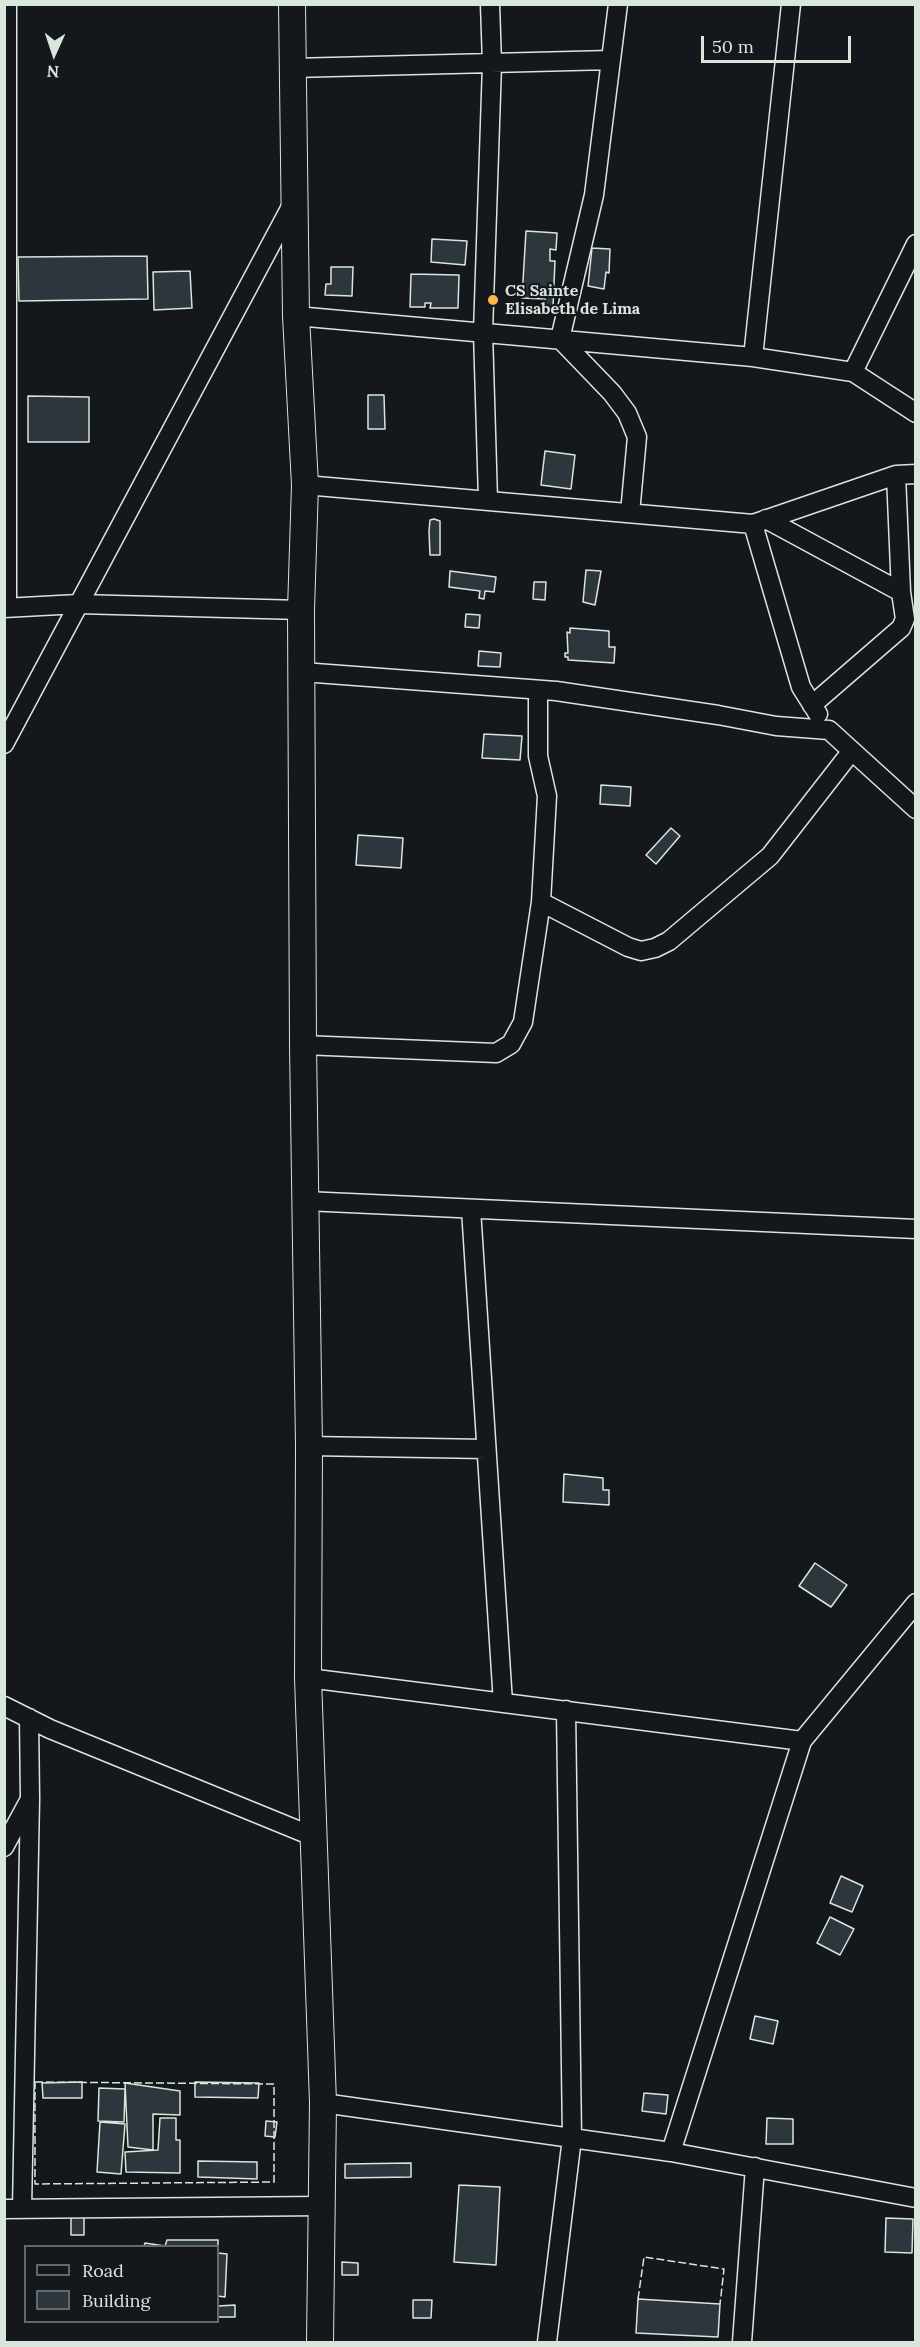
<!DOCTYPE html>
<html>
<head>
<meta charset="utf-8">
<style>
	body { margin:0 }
	#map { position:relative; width:920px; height:2347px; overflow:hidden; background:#14181c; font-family:Lora,serif }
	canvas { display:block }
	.frame { position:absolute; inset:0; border:6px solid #d8e6dc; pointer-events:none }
	.legend { position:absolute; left:24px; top:2245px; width:195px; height:78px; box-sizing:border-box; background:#14181c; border:2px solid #626a69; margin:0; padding:8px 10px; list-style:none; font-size:18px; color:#d8e6dc }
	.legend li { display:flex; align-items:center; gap:12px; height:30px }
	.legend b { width:30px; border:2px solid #626a69 }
	.north { position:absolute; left:24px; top:24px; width:60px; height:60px; -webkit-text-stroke:4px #14181c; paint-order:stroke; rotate:183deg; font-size:16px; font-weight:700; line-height:24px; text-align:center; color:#d8e6dc }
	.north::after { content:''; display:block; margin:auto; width:21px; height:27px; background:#d8e6dc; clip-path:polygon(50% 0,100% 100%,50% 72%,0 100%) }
	.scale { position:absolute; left:701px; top:36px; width:150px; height:27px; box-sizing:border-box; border:3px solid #d8e6dc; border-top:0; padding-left:8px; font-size:18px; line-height:21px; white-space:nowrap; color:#d8e6dc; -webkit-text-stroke:4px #14181c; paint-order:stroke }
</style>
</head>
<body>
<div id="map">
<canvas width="920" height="2347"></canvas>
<div class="frame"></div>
<ul class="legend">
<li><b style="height:8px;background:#14181c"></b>Road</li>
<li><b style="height:16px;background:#2c363c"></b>Building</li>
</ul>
<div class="north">N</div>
<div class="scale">50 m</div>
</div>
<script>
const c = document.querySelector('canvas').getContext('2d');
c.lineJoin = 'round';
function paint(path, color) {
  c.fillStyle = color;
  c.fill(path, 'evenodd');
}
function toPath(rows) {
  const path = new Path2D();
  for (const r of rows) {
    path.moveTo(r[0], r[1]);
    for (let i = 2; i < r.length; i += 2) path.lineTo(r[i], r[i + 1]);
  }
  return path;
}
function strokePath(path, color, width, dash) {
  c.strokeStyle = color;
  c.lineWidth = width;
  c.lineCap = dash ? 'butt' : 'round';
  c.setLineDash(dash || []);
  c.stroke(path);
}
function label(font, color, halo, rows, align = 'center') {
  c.font = font + ' Lora,serif';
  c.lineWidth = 4.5;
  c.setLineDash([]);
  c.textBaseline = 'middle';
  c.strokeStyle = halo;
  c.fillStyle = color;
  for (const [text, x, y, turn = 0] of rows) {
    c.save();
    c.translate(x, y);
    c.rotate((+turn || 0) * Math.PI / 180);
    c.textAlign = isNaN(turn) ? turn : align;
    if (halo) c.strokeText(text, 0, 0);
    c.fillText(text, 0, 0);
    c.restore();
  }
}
const building = toPath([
	[526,231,557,233,556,250,550,249,550,261,555,261,553,307,544,306,545,299,522,298,526,231],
	[432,239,467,241,465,265,431,262,432,239],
	[592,248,610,249,609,273,606,272,604,289,588,286,592,248],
	[147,256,148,299,19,301,18,257,147,256],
	[331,267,353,267,352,296,325,295,326,284,331,284,331,267],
	[190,271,192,308,154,310,153,272,190,271],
	[411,274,459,275,458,308,430,308,431,303,425,303,425,307,410,307,411,274],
	[368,395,384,395,385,429,368,429,368,395],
	[28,396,89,397,89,442,28,442,28,396],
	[545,451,575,455,571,489,541,485,545,451],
	[434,519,440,521,440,555,430,555,429,531,430,520,434,519],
	[586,570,601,571,595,605,583,602,586,570],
	[450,571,496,577,494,592,485,591,484,599,479,598,480,591,449,587,450,571],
	[534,582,546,582,545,600,533,599,534,582],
	[466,614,480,615,479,628,465,627,466,614],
	[570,628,609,631,609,647,615,647,614,663,568,660,568,657,565,657,565,653,568,653,567,632,570,633,570,628],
	[479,651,501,653,500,667,478,666,479,651],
	[484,734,522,736,520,760,482,758,484,734],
	[601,785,631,787,630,806,600,804,601,785],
	[671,828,680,836,656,864,646,855,671,828],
	[358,835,403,838,401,868,356,865,358,835],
	[564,1474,603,1478,603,1490,609,1490,609,1505,563,1502,564,1474],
	[815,1563,847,1585,831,1607,799,1586,815,1563],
	[841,1876,863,1886,852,1912,830,1903,841,1876],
	[830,1917,854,1929,840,1955,817,1943,830,1917],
	[755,2016,778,2021,773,2044,750,2039,755,2016],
	[82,2082,82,2098,43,2098,42,2083,82,2082],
	[195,2082,259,2083,258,2098,195,2097,195,2082],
	[125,2083,180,2091,180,2115,153,2114,153,2150,128,2147,125,2083],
	[99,2088,125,2089,124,2122,98,2121,99,2088],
	[644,2093,668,2095,666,2114,642,2111,644,2093],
	[160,2118,176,2118,176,2140,180,2140,180,2173,126,2172,125,2152,158,2150,160,2118],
	[767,2118,793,2119,793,2144,766,2144,767,2118],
	[266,2121,277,2122,275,2137,265,2136,266,2121],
	[100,2122,125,2124,121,2174,97,2172,100,2122],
	[198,2161,257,2162,257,2179,198,2177,198,2161],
	[411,2163,411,2177,345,2178,345,2164,411,2163],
	[459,2185,500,2187,496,2265,454,2262,459,2185],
	[71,2214,84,2214,84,2235,71,2235,71,2214],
	[886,2218,913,2219,912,2253,885,2252,886,2218],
	[167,2240,218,2240,218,2253,227,2254,225,2297,218,2296,218,2246,144,2246,145,2243,165,2246,167,2240],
	[342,2262,358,2263,358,2275,342,2275,342,2262],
	[638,2299,720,2304,718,2337,636,2333,638,2299],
	[413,2300,432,2300,431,2318,413,2318,413,2300],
	[235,2305,235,2317,218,2317,218,2306,235,2305]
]);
paint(building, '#2c363c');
strokePath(building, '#d8e6dc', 1.5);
const street = toPath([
	[7,4,7,607],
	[618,4,594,195,560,339,612,393,627,413,637,437,630,513],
	[292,68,611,60],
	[296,316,753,357,853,372,916,413],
	[753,357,791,4],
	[853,372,916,244],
	[305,485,753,524,896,475,916,474],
	[488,500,483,332,492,64,490,4],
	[766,519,901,592],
	[753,524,801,687,818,714],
	[4,608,78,604,301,610],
	[302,672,556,691,718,715,776,726,829,730,916,809],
	[812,705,901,628,905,619,901,592,896,475],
	[4,744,293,203],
	[541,902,628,947,641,951,655,948,669,941,770,856,851,752],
	[303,1045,496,1053,511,1044,523,1022,541,902,547,796,538,756,538,690],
	[305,1201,916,1229],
	[471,1209,503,1703],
	[309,1446,486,1449],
	[308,1678,802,1741],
	[4,1706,50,1729,312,1836],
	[4,1847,29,1801],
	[323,2103,671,2152,916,2198],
	[671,2152,802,1741,916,1603],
	[22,2208,30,1799,29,1718],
	[4,2209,321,2206],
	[547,2342,572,2138,566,1710],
	[742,2342,755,2167]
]);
const secondary = toPath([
	[292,4,296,316,305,485,301,610,303,1045,309,1446,308,1678,323,2103,320,2342]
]);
strokePath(street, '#d8e6dc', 21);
strokePath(secondary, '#d8e6dc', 28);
strokePath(street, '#14181c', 18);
strokePath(secondary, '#14181c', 26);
strokePath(toPath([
	[35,2082,274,2084,274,2182,35,2184,35,2082],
	[638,2299,644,2257,724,2269,720,2304]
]), '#d8e6dc', 1.5, [8, 3]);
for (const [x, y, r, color] of [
	[493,300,6,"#ffb74d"]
]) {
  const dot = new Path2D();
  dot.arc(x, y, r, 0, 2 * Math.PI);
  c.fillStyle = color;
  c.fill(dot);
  strokePath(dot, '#14181c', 2);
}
label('bold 16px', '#d8e6dc', '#14181c', [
	["CS Sainte",505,291],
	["Elisabeth de Lima",505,309]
], 'left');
</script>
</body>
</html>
